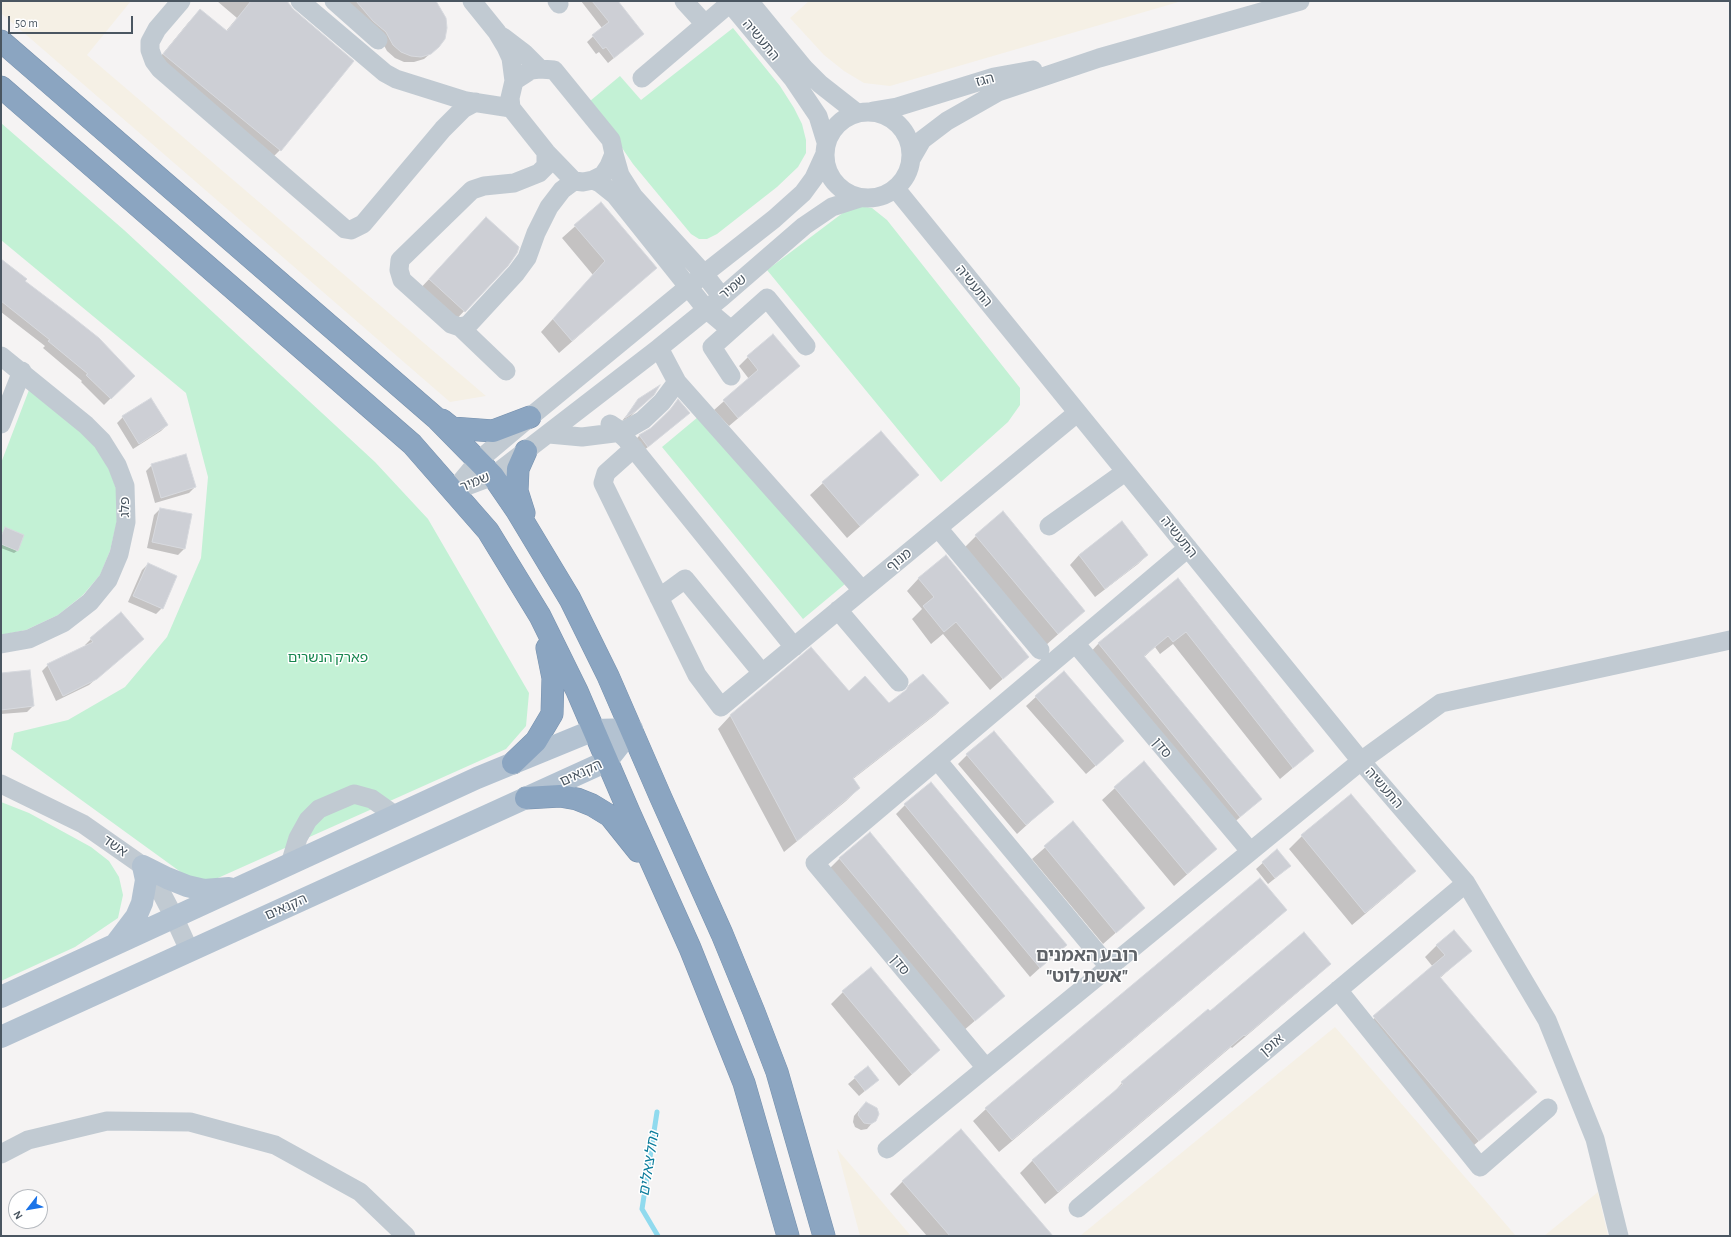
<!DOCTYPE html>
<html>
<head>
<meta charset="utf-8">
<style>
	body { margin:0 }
	#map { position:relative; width:1731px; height:1237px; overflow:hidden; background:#f5f3f3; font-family:"Alegreya Sans",sans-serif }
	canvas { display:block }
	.frame { position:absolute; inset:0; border:2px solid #4a5661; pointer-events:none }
	.north { position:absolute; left:8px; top:1189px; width:40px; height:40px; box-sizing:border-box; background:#fff; border:1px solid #b7bbc0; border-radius:50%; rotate:239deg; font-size:11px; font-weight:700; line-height:16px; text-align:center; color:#4a5661 }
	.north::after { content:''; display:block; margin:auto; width:14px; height:18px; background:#1a73e8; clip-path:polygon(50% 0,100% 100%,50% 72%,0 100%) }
	.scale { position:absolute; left:8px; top:16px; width:125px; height:18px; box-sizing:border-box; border:2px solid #4a5661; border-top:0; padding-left:5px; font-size:12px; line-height:14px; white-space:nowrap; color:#4a5661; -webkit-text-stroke:3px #fff; paint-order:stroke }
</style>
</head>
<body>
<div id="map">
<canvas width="1731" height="1237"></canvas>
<div class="frame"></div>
<div class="north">N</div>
<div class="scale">50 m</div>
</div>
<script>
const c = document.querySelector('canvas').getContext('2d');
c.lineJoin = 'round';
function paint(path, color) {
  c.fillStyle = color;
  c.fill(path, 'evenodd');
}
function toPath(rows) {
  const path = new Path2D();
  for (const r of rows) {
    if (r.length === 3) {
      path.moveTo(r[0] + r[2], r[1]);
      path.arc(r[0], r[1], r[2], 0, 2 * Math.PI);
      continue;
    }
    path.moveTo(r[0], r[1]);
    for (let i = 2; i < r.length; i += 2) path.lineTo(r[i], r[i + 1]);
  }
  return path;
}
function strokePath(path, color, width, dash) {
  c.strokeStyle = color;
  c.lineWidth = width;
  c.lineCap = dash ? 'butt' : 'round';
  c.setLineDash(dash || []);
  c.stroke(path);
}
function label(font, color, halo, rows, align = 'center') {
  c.font = font + ' "Alegreya Sans","Noto Sans Hebrew",sans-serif';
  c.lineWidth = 3;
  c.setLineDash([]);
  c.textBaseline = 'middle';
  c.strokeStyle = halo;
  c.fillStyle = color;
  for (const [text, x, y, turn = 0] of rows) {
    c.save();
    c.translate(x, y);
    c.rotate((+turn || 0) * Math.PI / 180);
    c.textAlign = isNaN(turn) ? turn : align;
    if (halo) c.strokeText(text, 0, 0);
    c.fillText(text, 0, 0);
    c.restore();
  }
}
paint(toPath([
	[733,28,780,86,794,108,802,124,806,140,806,153,798,167,777,187,717,234,707,239,699,239,691,234,633,164,590,101,620,76,641,100],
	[1,123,124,230,375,462,428,519,529,693,526,726,506,749,200,886,11,749,14,733,68,720,125,687,167,637,201,558,208,477,186,393,1,240],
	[858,206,872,208,887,220,1020,388,1020,405,1008,422,941,482,767,270,844,212],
	[29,390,80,431,95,446,109,469,116,488,117,521,110,551,100,575,83,595,58,615,26,630,1,635,1,463],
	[704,412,845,584,803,619,662,447],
	[1,802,29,813,91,847,109,861,119,877,123,895,118,918,75,947,1,981]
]), '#c3f1d5');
paint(toPath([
	[1,1,131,1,87,55,486,396,450,402,1,13],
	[809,1,1182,1,890,86,864,83,844,71,824,55,790,18],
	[1335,1027,1516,1236,1080,1236],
	[837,1149,911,1236,860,1236],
	[1598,1192,1608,1236,1544,1236]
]), '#f5f0e5');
paint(toPath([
	[217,1,286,1,280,150,268,162,152,67,188,23,200,10,226,31,237,18],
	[345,1,434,1,445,18,438,47,424,59,414,62,404,62,395,58,387,51,380,38],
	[581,1,617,1,643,34,608,63,599,52,596,54,587,42,602,28],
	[601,203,656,268,559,353,541,332,593,275,562,238],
	[486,218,507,265,452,324,417,292],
	[1,259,25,279,23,281,133,376,104,405,81,382,82,381,43,348,45,346,1,312],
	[748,357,789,375,729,426,714,410,749,379,739,366],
	[653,394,630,417,622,421,639,400],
	[678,401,689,413,642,452,633,442,639,436,651,429],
	[123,417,167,425,161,431,133,449,117,423],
	[152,465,195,487,189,493,155,503,146,471],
	[918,475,847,538,810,495,823,483],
	[160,509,191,515,184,549,178,555,147,548,154,515],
	[1122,522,1147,555,1138,564,1095,597,1070,565,1079,555],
	[5,529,23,536,17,551,14,553,1,548,1,535],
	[976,536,1084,611,1045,646,964,548],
	[148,564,162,608,156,614,128,602,142,570],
	[919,578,1028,657,990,690,943,634,931,644,912,619,922,609,907,591],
	[1178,580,1313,751,1280,779,1173,644,1160,654,1155,647,1144,657,1260,799,1227,829,1086,657,1098,644],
	[91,639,136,644,89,685,56,701,42,671,48,665,86,646,85,645],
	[811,649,849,693,888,705,948,703,935,715,853,779,859,788,846,801,784,852,718,729,730,716],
	[1063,672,1114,750,1086,774,1026,706],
	[1,674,33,706,27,712,1,714],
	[967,755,1052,802,1017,834,958,764],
	[1115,788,1216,849,1174,886,1102,800],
	[1351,795,1414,871,1402,883,1352,925,1289,849,1302,836],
	[905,805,1065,945,1030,977,896,814],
	[1073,823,1144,908,1103,944,1032,859],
	[1277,850,1283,872,1268,884,1256,869],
	[840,858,1004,996,963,1031,829,869],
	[1260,879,1285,910,1273,922,999,1152,973,1121,986,1109],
	[1437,945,1470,951,1440,978,1536,1092,1466,1152,1362,1029,1433,967,1425,957],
	[1329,964,1317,976,1232,1048,1231,1047,1045,1204,1020,1173,1032,1161,1110,1096,1122,1083,1210,1013],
	[843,992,939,1050,899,1086,831,1004],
	[868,1067,872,1085,859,1096,848,1084],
	[860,1109,873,1122,867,1129,861,1130,855,1127,853,1122,854,1116],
	[903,1181,1042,1236,927,1236,890,1194]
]), '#0003');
strokePath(toPath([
	[657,1112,642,1209,658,1236]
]), '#90daee', 5);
const building = toPath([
	[251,1,287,1,293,9,354,61,281,151,163,54,200,9,227,31,251,1],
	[356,1,436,1,446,18,447,28,445,39,439,47,431,54,421,57,411,56,401,52,393,45,386,32,373,21,356,1],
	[592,1,618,1,644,34,614,58,606,47,603,49,592,35,609,22,592,1],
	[601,202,657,268,572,341,553,319,605,261,574,225,601,202],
	[486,217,519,247,517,253,508,266,465,312,429,279,486,217],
	[1,259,27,279,25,281,70,315,99,338,135,376,111,399,86,375,88,374,48,341,50,340,1,301,1,259],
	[773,334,800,366,738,418,723,400,758,370,747,356,773,334],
	[660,385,654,395,636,411,625,418,638,399,660,385],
	[151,398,168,425,139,444,122,416,151,398],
	[678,399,690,413,648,447,639,435,651,428,670,410,678,399],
	[881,431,919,475,860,526,822,482,881,431],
	[186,454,196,487,161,498,151,464,186,454],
	[160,508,192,514,185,549,152,542,160,508],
	[1003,511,1085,611,1058,634,975,535,1003,511],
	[1122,521,1148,555,1105,589,1079,555,1122,521],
	[5,527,24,535,18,551,1,544,1,537,5,527],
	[946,555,1029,657,1003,679,956,622,944,632,923,606,934,597,918,578,946,555],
	[148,563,177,576,163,609,133,596,148,563],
	[1178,578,1314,751,1293,768,1186,632,1173,642,1168,636,1144,656,1262,799,1240,817,1098,643,1178,578],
	[121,612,144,639,97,679,63,696,47,664,93,642,90,638,121,612],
	[811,647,849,691,865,676,889,703,906,690,909,685,923,674,949,703,853,778,860,788,797,841,730,715,811,647],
	[30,670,34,706,1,710,1,673,30,670],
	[1064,671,1124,741,1096,766,1035,696,1064,671],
	[994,731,1054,802,1026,825,966,754,994,731],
	[1144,761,1217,849,1187,874,1114,787,1144,761],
	[931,782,1067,945,1040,968,904,804,931,782],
	[1351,794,1416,871,1365,913,1301,835,1351,794],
	[1073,821,1145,908,1116,933,1044,846,1073,821],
	[870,832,1005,996,975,1021,839,858,870,832],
	[1277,849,1291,866,1275,878,1262,862,1277,849],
	[1260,878,1287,910,1012,1140,985,1108,1260,878],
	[1454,930,1472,951,1440,977,1537,1092,1479,1141,1373,1016,1445,955,1436,945,1454,930],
	[1304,932,1331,964,1245,1036,1244,1035,1058,1192,1032,1160,1123,1084,1121,1082,1208,1009,1210,1011,1304,932],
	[871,967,940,1050,912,1074,842,991,871,967],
	[868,1066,879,1080,865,1091,854,1077,868,1066],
	[866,1102,877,1108,879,1114,876,1121,871,1124,864,1123,858,1115,860,1109,866,1102],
	[961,1129,1053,1236,950,1236,902,1181,961,1129]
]);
paint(building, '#cdcfd5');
strokePath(building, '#d7d9de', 1);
const highway = toPath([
	[1,41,436,418,493,476,517,511,570,599,608,676,661,798,722,934,754,1012,777,1072,824,1236],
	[1,87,412,444,488,531,540,616,577,691,629,812,690,948,744,1083,788,1236],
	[442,420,452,428,493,431,530,417],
	[524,513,517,491,518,469,526,451],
	[513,763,536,741,552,714,553,678,547,648],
	[526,798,560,796,577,799,592,805,610,816,638,851]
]);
strokePath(highway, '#7690ad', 23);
strokePath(toPath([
	[181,1,157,29,150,42,150,50,154,61,160,69,345,229,351,230,363,224,443,129,463,109,476,102],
	[300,1,385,73,396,79,466,101,511,108],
	[334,1,378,40],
	[472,1,497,32,506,47,511,58,514,81],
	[557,1,559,4],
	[684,1,705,24],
	[728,1,793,79,818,116,826,142],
	[749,1,804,68,820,84,857,113],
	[503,37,524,53,540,69],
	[642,78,730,3],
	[873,111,897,107,994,77,1033,70],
	[868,155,43],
	[546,152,546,166,539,173,514,183,484,186,472,190,400,260,399,270,402,280,451,324,460,327,468,325,516,273,527,258,536,233,549,207,562,190,574,181,583,182,593,180,603,175,609,166,614,154,611,140,554,70,540,69,531,70,514,81,510,98,511,108,546,152,574,181],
	[614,154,620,175,634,197,704,274,722,297],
	[911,159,922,140,947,121,998,92,1099,58,1300,1],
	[593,180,600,183,615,195,706,309,731,330],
	[896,189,1361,761,1466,883,1547,1020,1595,1139,1619,1236],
	[460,327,506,371],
	[1,356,86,425,102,441,117,465,125,486,126,522,119,554,108,580,90,602,63,623,29,639,1,644],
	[731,376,712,347,767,298,806,346],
	[677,382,862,590],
	[1,424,22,371],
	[622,432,610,424,626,439,794,647],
	[549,434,582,437,622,432,643,420,662,402,677,382,659,348],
	[634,448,606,473,603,483,697,675,721,707,1077,413],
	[454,490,479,460,530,417,704,274,774,219,803,193,814,178,825,154],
	[453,491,493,476,659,348,722,297,804,226,832,207,860,198],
	[1049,526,1125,472],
	[938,528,1040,650],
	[659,598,685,579,762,673],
	[838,610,899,682],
	[1075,643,1250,851],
	[937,760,1109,967],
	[1,784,83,824,143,866,153,877,174,917,189,950],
	[290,864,298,838,308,820,319,809,354,794,372,799,396,816],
	[1338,990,1480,1167,1548,1108],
	[986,1068,815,863,1188,548],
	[887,1149,1361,761,1441,703,1730,640],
	[1,1154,28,1140,107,1121,190,1122,275,1145,360,1192,406,1236],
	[1078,1208,1466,883]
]), '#c1cad2', 19);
strokePath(toPath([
	[143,866,167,878,187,886,204,890,229,888],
	[117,942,136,917,142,903,146,880,143,866],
	[1,997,477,778,594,730,632,729],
	[1,1037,607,761,632,729]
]), '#b3c2d1', 22);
strokePath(highway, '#8ba5c1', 22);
label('14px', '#4a5661', '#fff', [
	["התעשיה",761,40,50],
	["הגז",985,80,-15],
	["התעשיה",974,286,51],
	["שמיר",733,287,-40],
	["שמיר",475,482,-22],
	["פלג",125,507,-90],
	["התעשיה",1179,537,51],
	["מנוף",899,560,-39],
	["סדן",1162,748,50],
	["הקנאים",581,773,-25],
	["התעשיה",1384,788,49],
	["אשד",115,846,35],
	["הקנאים",286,907,-24],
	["סדן",900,965,50],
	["אופן",1272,1045,-40]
]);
label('14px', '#17864f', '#fff', [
	["פארק הנשרים",328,658]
]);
label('italic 15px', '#0c7c9b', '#fff', [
	["נחל צאלים",649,1164,-81]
]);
label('bold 18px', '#5f6368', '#fff', [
	["רובע האמנים",1087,956],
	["\"אשת לוט\"",1087,977]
]);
</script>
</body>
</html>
